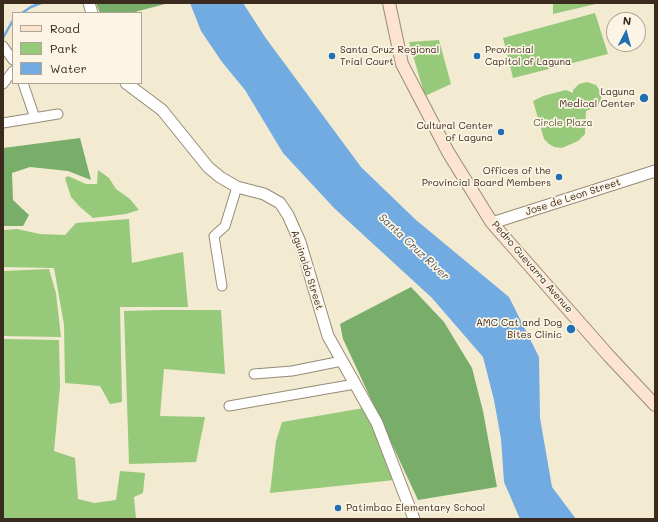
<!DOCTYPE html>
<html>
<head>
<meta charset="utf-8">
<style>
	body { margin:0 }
	#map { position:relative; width:658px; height:522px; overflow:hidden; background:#f3ebd1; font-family:Mali,sans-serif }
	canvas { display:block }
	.frame { position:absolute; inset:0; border:4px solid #3b2a1e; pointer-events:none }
	.legend { position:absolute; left:12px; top:12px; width:130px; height:72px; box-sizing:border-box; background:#fcf5e5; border:1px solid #afa495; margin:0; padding:5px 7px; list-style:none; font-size:12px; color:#3b2a1e }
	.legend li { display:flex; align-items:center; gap:8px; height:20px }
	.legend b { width:20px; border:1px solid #afa495 }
	.north { position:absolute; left:606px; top:12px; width:40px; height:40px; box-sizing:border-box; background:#fcf5e5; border:1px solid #afa495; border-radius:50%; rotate:6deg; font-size:11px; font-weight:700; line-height:16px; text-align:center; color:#3b2a1e }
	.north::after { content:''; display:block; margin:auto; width:14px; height:18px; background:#1f6fb2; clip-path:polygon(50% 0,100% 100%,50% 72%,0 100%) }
</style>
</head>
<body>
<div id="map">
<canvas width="658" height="522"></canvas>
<div class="frame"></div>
<ul class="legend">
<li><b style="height:5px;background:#fde4d0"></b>Road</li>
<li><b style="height:11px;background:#97c97a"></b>Park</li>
<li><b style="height:11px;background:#71abe1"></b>Water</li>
</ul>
<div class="north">N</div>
</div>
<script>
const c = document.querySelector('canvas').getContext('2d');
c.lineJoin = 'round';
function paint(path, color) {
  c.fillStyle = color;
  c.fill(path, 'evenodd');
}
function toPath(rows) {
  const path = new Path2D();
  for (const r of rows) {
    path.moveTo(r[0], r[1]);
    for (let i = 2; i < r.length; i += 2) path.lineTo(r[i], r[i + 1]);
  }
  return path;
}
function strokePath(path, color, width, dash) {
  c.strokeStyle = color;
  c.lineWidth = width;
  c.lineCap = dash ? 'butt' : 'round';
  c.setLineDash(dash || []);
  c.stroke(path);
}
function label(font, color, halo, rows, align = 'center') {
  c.font = font + ' Mali,sans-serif';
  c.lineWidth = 3.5;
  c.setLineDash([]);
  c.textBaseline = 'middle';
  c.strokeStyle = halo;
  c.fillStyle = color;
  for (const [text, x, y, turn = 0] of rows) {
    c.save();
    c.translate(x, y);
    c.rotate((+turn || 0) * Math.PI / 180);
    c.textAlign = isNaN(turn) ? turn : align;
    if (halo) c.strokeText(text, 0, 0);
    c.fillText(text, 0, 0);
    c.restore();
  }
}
paint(toPath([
	[553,3,600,3,553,14],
	[595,13,608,54,513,78,503,38],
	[439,40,451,84,425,96,409,42],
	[587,82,596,85,602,94,601,99,597,107,586,111,585,134,578,141,562,148,554,147,549,144,544,139,533,101,543,96,566,90,573,93,573,90,579,84],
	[98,170,109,178,116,189,130,199,139,210,126,214,93,218,80,207,71,197,65,178,68,176,86,184,97,184],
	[129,219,132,263,183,252,188,307,120,307,122,402,110,404,100,386,65,383,64,325,54,268,3,267,3,230,17,229,40,234,65,235,76,223],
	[49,269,56,293,61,337,3,336,3,271],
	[160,310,221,310,225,374,164,369,160,416,205,417,196,462,129,464,124,311],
	[3,339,59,340,60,387,54,451,75,458,78,499,94,503,116,500,120,471,145,473,143,493,134,497,136,519,3,519],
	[364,408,395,480,270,493,276,441,282,422]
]), '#97c97a');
paint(toPath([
	[96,3,169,3,131,13,100,13],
	[80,138,91,180,68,171,30,167,12,173,13,200,29,215,23,226,3,226,3,148],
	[411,287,444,322,472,368,483,411,497,487,418,500,343,339,340,324]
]), '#79ad6a');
paint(toPath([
	[190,3,243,3,265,37,361,167,416,220,509,297,539,357,540,418,552,487,576,519,520,519,504,482,501,439,494,400,483,357,432,298,334,208,283,153,245,90,222,62,201,31]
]), '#71abe1');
strokePath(toPath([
	[22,13,31,7,41,3],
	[3,38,13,20]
]), '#71abe1', 2.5);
const minor = toPath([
	[3,46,13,60],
	[23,83,35,118],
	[3,84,13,71],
	[3,123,58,114],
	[222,286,214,236,225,226,237,187],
	[254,374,292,371,342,361],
	[229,406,355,384]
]);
const tertiary = toPath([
	[89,3,92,13],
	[126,83,162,110,208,167,220,177,237,187,264,194,280,203,288,215,300,242,328,336,377,423,414,519],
	[492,223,655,171]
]);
const secondary = toPath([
	[389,3,402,64,448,152,492,223,609,356,655,405]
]);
strokePath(minor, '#978a78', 11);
strokePath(tertiary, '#978a78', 13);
strokePath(secondary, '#978a78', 14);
strokePath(minor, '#fff', 9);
strokePath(tertiary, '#fff', 11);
strokePath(secondary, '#fde4d0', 12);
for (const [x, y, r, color] of [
	[332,56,4,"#1f6fb2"],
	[477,56,4,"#1f6fb2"],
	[644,98,5,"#1f6fb2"],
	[501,132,4,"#1f6fb2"],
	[559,177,4,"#1f6fb2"],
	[571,329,5,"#1f6fb2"],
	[338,508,4,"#1f6fb2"]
]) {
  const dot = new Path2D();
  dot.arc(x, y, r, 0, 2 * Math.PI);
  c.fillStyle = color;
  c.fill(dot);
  strokePath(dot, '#fcf5e5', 1.5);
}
label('10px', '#3b2a1e', '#fcf5e5', [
	["Santa Cruz Regional",340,50,"left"],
	["Trial Court",340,62,"left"],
	["Provincial",485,50,"left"],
	["Capitol of Laguna",485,62,"left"],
	["Laguna",635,92],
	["Medical Center",635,104],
	["Cultural Center",493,126],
	["of Laguna",493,138],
	["Offices of the",551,171],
	["Provincial Board Members",551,183],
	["AMC Cat and Dog",562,323],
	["Bites Clinic",562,335],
	["Patimbao Elementary School",346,508,"left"]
], 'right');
label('10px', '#575a3a', '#fcf5e5', [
	["Circle Plaza",563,123]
]);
label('10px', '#3b2a1e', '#fcf5e5', [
	["Jose de Leon Street",573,197,-18],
	["Pedro Guevarra Avenue",532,267,49],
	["Aguinaldo Street",307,270,72]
]);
label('italic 11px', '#4e5762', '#fcf5e5', [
	["Santa Cruz River",414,247,43]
]);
</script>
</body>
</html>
